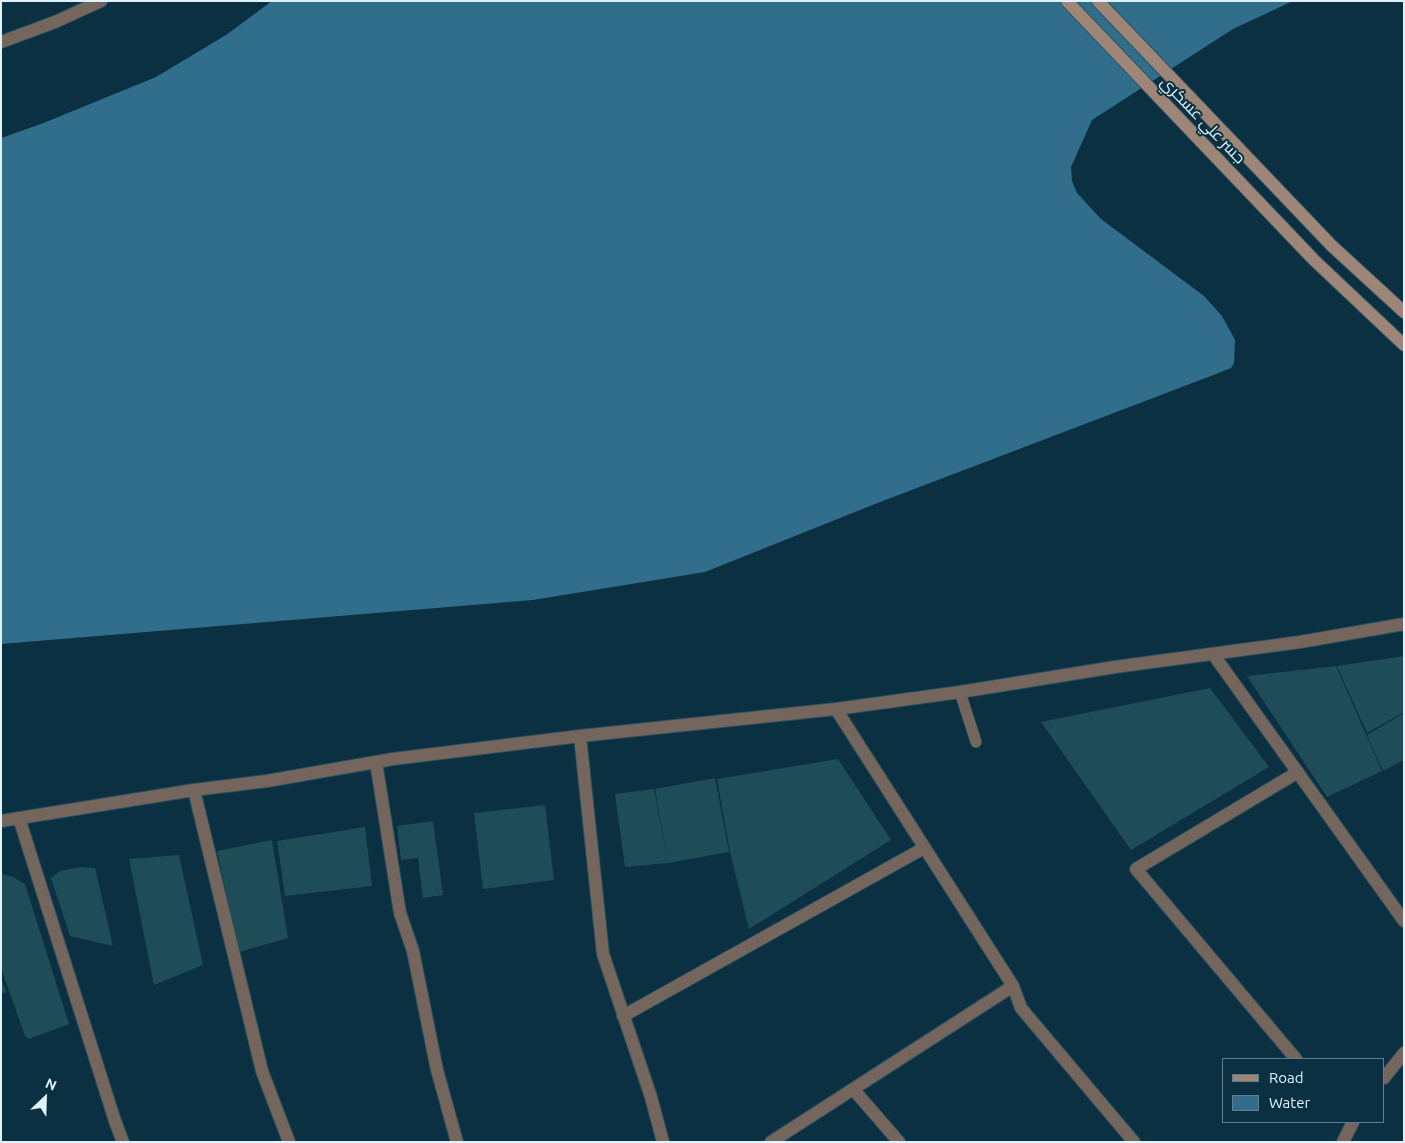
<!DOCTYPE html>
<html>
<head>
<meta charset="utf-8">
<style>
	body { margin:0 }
	#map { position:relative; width:1405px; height:1143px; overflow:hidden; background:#0a3041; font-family:Ubuntu,sans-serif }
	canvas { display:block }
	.frame { position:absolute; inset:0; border:2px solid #dff3fe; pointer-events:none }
	.legend { position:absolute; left:1222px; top:1058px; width:162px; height:65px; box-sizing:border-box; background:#0a3041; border:1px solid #5f7e8d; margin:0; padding:6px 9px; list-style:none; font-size:15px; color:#dff3fe }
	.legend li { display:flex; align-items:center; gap:10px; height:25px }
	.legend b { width:25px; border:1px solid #5f7e8d }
	.north { position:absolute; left:20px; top:1073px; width:50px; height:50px; -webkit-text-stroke:4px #0a3041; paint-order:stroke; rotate:24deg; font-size:14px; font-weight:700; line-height:20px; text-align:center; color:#dff3fe }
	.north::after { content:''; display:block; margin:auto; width:18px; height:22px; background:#dff3fe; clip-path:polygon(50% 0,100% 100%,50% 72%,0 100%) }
</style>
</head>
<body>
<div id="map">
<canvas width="1405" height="1143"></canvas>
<div class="frame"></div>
<ul class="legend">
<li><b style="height:6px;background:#9d8678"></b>Road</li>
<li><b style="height:14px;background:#306e8c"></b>Water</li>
</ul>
<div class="north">N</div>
</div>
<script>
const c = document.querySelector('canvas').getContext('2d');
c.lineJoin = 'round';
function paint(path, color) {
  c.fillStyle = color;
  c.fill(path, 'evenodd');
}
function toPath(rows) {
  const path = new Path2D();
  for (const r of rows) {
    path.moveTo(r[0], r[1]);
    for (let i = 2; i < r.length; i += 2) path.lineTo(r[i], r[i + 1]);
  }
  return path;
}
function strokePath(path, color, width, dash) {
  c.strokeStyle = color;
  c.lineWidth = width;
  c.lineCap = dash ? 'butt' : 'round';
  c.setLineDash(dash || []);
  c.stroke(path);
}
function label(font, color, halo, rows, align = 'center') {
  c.font = font + ' Ubuntu,Cairo,sans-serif';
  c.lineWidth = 4;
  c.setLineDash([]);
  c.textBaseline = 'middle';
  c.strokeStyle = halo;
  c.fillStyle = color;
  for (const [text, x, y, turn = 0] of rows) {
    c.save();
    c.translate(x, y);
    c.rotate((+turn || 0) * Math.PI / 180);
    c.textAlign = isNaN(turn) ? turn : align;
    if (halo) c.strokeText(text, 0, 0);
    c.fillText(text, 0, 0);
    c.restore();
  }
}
paint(toPath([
	[272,1,1293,1,1233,29,1092,120,1071,167,1072,181,1077,193,1101,219,1204,296,1222,316,1235,340,1234,363,1231,368,1216,374,875,504,705,572,533,600,1,644,1,138,41,124,156,77,226,35]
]), '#306e8c');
paint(toPath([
	[1404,656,1404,712,1367,733,1337,666],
	[1336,666,1382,771,1327,797,1247,676],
	[1210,688,1269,767,1131,850,1041,722],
	[1404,713,1404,760,1383,771,1367,735],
	[838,759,891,840,749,929,730,852,717,779],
	[715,778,729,852,668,863,655,789],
	[654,789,668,863,625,867,615,794],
	[545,805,554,880,483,889,474,813],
	[433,821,443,895,423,898,418,858,401,860,397,826],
	[365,827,372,886,285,896,277,841],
	[272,840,288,938,239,952,217,851],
	[179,855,203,965,154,985,129,859],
	[81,867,95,868,113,946,70,936,51,878,60,871],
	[1,874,13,877,25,884,69,1024,29,1039,25,1036,1,968],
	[1,978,6,992,1,994]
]), '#1e4d57');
const service = toPath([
	[960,692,976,742]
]);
const minor = toPath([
	[1213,654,1404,921],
	[836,709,1013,986,1021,1008,1134,1142],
	[580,736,603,954,651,1097,663,1142],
	[376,762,400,913,413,951,437,1070,457,1142],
	[194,790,262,1071,289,1142],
	[19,818,115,1121,123,1142],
	[623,1016,924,848],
	[1296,1059,1136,869,1298,772],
	[1384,1078,1404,1053],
	[853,1089,899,1142],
	[771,1142,1013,986],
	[1343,1142,1353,1122]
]);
const tertiary = toPath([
	[1,42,55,22,101,1],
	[1,821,194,790,267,781,393,759,580,736,836,709,960,692,1115,667,1300,642,1404,624]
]);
const secondary = toPath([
	[1067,1,1314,260,1404,345],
	[1098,1,1332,246,1404,312]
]);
strokePath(service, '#2c4f5f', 12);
strokePath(minor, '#2c4f5f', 14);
strokePath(tertiary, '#2c4f5f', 14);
strokePath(secondary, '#2c4f5f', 14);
strokePath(service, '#74665d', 11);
strokePath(minor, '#74665d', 12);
strokePath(tertiary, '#74665d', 12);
strokePath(secondary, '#9d8678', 12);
label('16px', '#dff3fe', '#0a3041', [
	["جسر علي عسكري",1203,120,46]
]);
</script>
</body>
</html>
